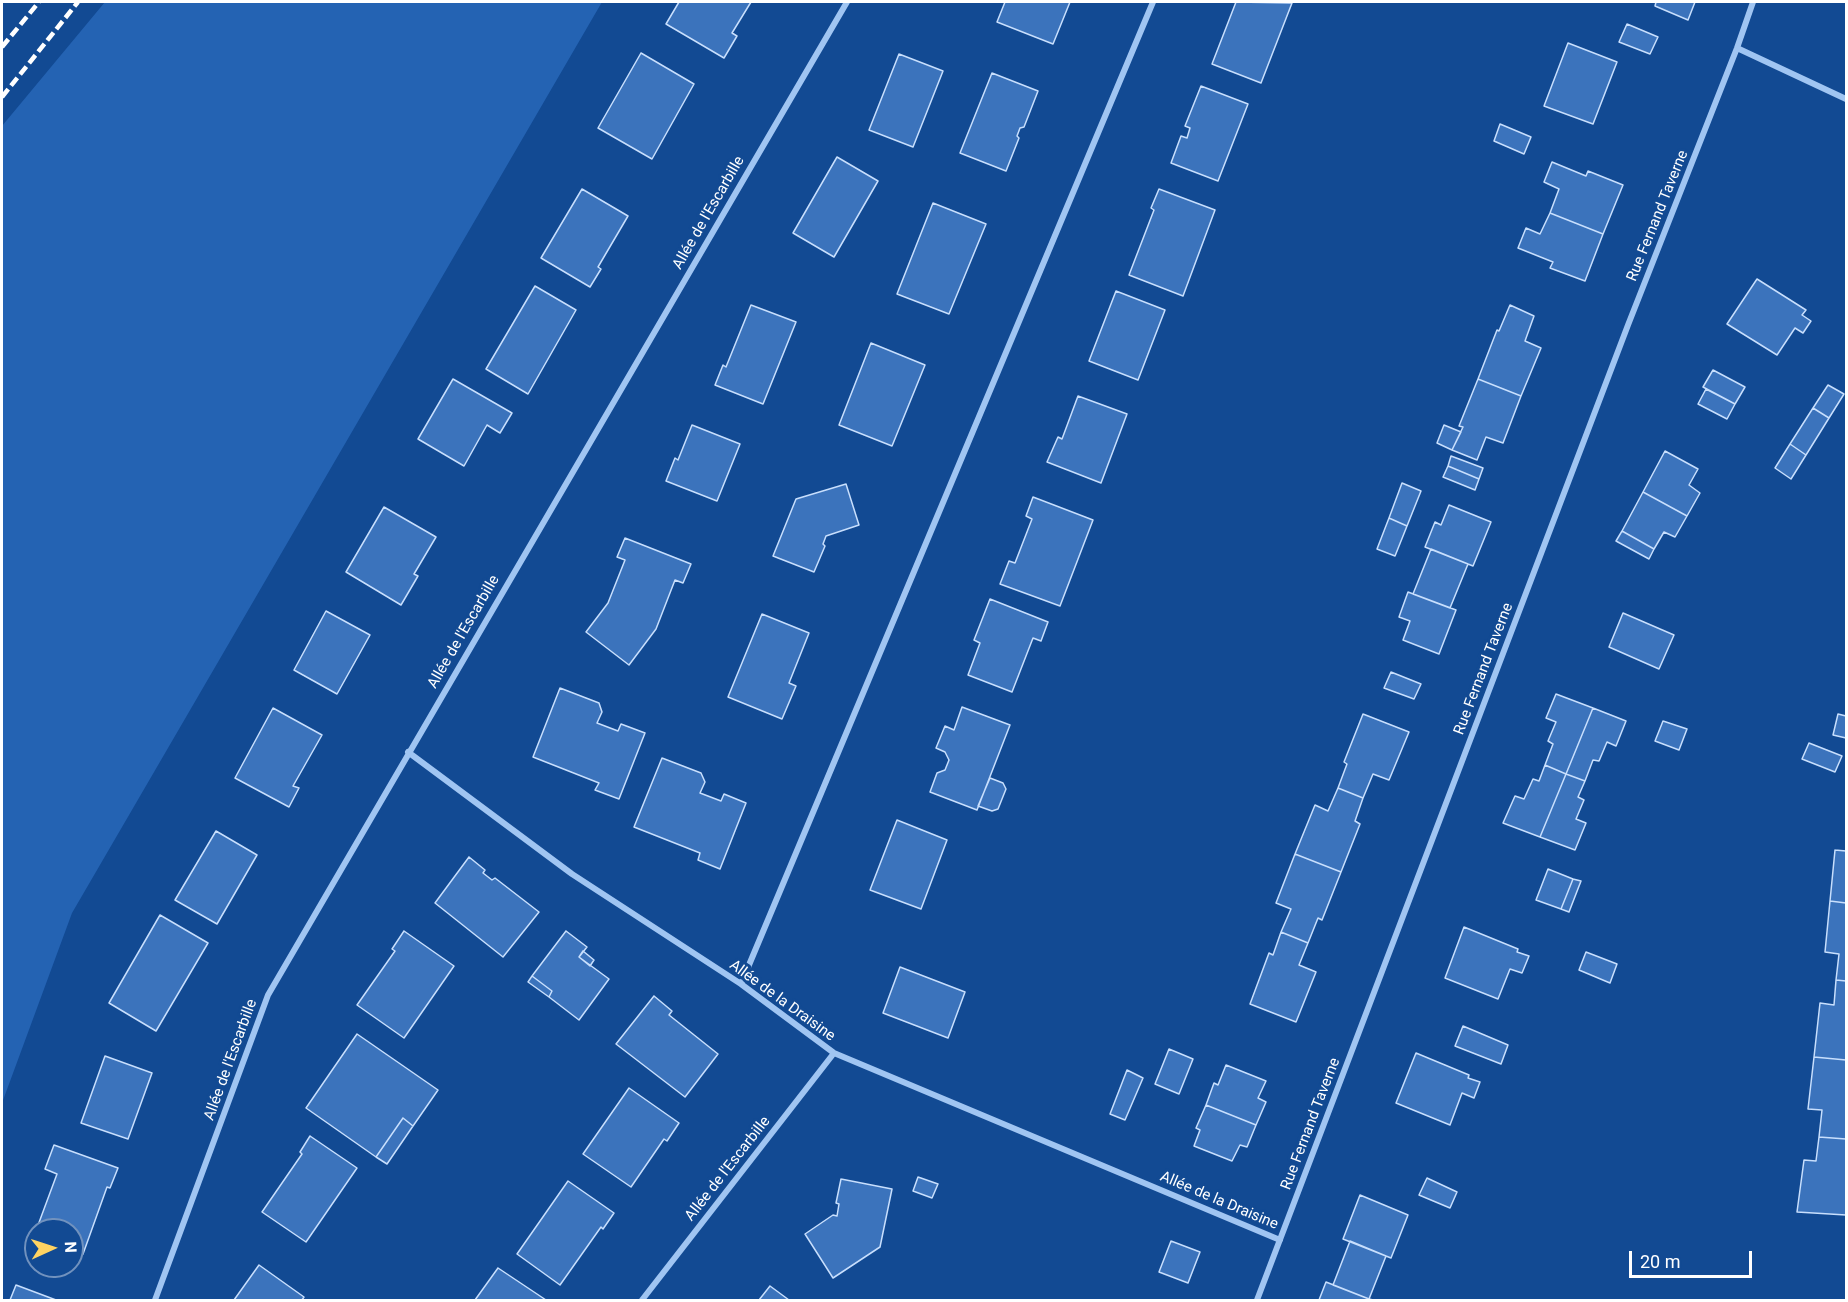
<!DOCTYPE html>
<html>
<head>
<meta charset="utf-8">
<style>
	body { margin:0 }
	#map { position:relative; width:1848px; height:1302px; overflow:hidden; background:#124a93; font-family:Roboto,sans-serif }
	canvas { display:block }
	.frame { position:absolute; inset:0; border:3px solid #fff; pointer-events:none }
	.north { position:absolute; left:24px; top:1218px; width:60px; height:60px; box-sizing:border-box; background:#124a93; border:2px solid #7192be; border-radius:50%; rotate:87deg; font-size:16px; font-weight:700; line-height:24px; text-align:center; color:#fff }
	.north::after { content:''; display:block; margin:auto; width:21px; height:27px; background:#ffd362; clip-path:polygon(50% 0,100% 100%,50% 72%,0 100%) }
	.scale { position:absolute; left:1629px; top:1251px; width:123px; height:27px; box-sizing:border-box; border:3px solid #fff; border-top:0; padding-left:8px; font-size:18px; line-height:21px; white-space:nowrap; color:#fff; -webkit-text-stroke:4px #124a93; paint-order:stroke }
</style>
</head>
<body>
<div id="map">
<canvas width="1848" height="1302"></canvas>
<div class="frame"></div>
<div class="north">N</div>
<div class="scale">20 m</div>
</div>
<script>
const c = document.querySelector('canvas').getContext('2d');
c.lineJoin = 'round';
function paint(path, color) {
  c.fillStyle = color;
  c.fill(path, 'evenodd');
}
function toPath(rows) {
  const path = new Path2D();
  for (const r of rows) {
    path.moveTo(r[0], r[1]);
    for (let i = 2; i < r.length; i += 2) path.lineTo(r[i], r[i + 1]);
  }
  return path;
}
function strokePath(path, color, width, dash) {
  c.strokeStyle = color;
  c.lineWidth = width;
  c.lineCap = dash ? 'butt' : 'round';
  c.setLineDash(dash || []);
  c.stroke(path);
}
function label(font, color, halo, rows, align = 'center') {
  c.font = font + ' Roboto,sans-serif';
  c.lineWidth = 6;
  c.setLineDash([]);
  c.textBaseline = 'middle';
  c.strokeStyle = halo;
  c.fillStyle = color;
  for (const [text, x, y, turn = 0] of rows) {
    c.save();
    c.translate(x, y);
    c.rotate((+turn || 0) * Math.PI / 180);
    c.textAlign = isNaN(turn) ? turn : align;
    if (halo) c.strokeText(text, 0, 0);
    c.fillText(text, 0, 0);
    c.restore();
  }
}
paint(toPath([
	[105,2,602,2,72,913,2,1103,2,126]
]), '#2463b3');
const building = toPath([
	[679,2,751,2,732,33,737,36,724,58,666,24,679,2],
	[1005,2,1070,2,1053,44,997,22,1005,2],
	[1236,2,1292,3,1261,83,1212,64,1236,2],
	[1656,2,1695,2,1688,20,1655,6,1656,2],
	[1627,24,1658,37,1650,54,1619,42,1627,24],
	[1568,43,1617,62,1593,124,1544,106,1568,43],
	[641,53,694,84,652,159,598,128,641,53],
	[899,54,943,71,913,147,869,130,899,54],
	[992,73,1038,91,1024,127,1020,128,1017,136,1019,138,1006,171,960,153,992,73],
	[1201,86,1248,104,1218,181,1171,163,1181,136,1187,138,1190,128,1185,126,1201,86],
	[1500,124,1531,137,1524,154,1494,141,1500,124],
	[837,157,878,181,834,257,793,233,837,157],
	[1552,162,1586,176,1588,171,1623,185,1603,234,1550,213,1559,189,1544,182,1552,162],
	[582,189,628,216,598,267,601,269,590,287,541,258,582,189],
	[1159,189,1215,210,1183,296,1129,275,1154,210,1151,208,1159,189],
	[933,203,986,224,949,314,897,294,933,203],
	[1550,213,1603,234,1585,281,1550,268,1553,262,1518,248,1526,228,1540,234,1550,213],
	[1757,279,1806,310,1802,315,1811,321,1803,333,1795,328,1777,355,1727,324,1757,279],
	[535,286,576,310,528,394,486,369,535,286],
	[1116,291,1165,310,1138,380,1089,361,1116,291],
	[751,305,796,322,763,404,715,385,723,365,726,367,751,305],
	[1510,305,1534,316,1525,341,1541,348,1521,396,1478,379,1497,330,1499,331,1510,305],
	[871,343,925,365,892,446,839,425,871,343],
	[1713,370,1745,387,1735,404,1703,387,1713,370],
	[453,379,512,413,500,433,487,425,464,466,418,439,453,379],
	[1478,379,1521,396,1503,443,1486,437,1477,460,1452,450,1463,427,1459,426,1478,379],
	[1828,385,1844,394,1829,418,1813,408,1828,385],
	[1706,389,1735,404,1727,419,1698,404,1706,389],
	[1078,396,1127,414,1101,483,1047,462,1058,437,1062,439,1078,396],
	[1813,408,1829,418,1806,455,1790,444,1813,408],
	[692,425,740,444,717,501,666,481,675,458,678,460,692,425],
	[1444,425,1461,432,1452,450,1437,443,1444,425],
	[1790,444,1806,455,1791,479,1775,468,1790,444],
	[1665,451,1698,469,1689,485,1700,493,1687,516,1643,492,1665,451],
	[1451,456,1483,468,1479,479,1448,466,1451,456],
	[1448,466,1479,479,1475,490,1443,477,1448,466],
	[1402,483,1421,491,1407,526,1389,518,1402,483],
	[846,484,859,525,826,536,823,544,825,546,814,572,773,556,796,499,846,484],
	[1643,492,1687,516,1675,537,1664,532,1654,549,1622,531,1643,492],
	[1033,497,1093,520,1060,606,1000,584,1009,561,1015,563,1032,519,1026,516,1033,497],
	[1449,505,1491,522,1473,566,1425,547,1435,522,1441,525,1449,505],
	[384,507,436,537,414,574,418,576,401,605,346,572,384,507],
	[1389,518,1407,526,1395,556,1377,549,1389,518],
	[1622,531,1654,549,1649,559,1616,541,1622,531],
	[625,538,691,564,683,583,675,580,656,629,629,665,586,632,608,603,625,560,617,557,625,538],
	[1431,549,1468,564,1450,608,1413,594,1431,549],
	[1408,592,1456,610,1439,654,1403,640,1410,621,1399,617,1408,592],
	[990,599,1048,622,1041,641,1033,638,1012,692,968,675,980,643,974,640,990,599],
	[326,611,370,635,337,694,294,670,326,611],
	[1623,613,1674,635,1659,669,1609,647,1623,613],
	[762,614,809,633,789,683,796,686,782,719,728,697,762,614],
	[1391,672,1421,684,1414,699,1384,688,1391,672],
	[560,688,599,703,602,712,597,723,618,731,621,724,645,733,619,799,595,790,599,783,533,757,560,688],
	[1556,694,1593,708,1566,774,1545,765,1553,744,1548,741,1556,722,1546,718,1556,694],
	[962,707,1010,725,977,810,930,792,937,773,945,770,949,760,945,752,936,748,945,726,954,730,962,707],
	[273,708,322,735,293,786,299,788,289,807,235,778,273,708],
	[1593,708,1626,721,1616,746,1607,742,1599,761,1593,760,1585,781,1566,774,1593,708],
	[1363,714,1409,732,1389,780,1373,774,1363,798,1338,788,1347,764,1344,762,1363,714],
	[1838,714,1846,716,1846,738,1833,735,1838,714],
	[1663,721,1687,729,1679,750,1655,741,1663,721],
	[1809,743,1842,756,1835,772,1802,759,1809,743],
	[662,758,701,773,705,782,700,793,721,801,724,794,746,803,720,869,698,860,700,853,634,827,662,758],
	[1545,765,1566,774,1540,837,1503,823,1515,796,1524,799,1533,779,1539,781,1545,765],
	[1566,774,1585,781,1578,797,1584,800,1576,819,1586,823,1575,850,1540,837,1566,774],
	[990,778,1003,783,1006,789,998,809,992,811,978,806,990,778],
	[1338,788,1363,798,1355,821,1360,824,1341,872,1295,854,1315,805,1328,811,1338,788],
	[897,820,947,840,921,909,870,890,897,820],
	[216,831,257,855,217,924,175,900,216,831],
	[1835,850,1846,851,1846,903,1830,901,1835,850],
	[1295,854,1341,872,1322,920,1318,918,1308,943,1281,932,1291,909,1276,903,1295,854],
	[469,857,485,870,483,873,492,880,495,878,539,912,503,957,435,903,469,857],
	[1548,869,1573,879,1561,909,1536,900,1548,869],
	[1573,879,1581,881,1569,912,1561,909,1573,879],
	[1830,901,1846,903,1846,981,1836,980,1839,954,1825,952,1830,901],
	[160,915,208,943,156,1031,109,1003,160,915],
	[1464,927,1518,949,1517,952,1529,956,1522,973,1510,969,1498,999,1445,978,1464,927],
	[404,931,454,966,404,1038,357,1005,395,951,392,949,404,931],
	[566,931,587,947,579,957,609,979,579,1020,549,997,552,991,532,976,566,931],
	[1281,932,1308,943,1299,965,1316,972,1296,1022,1250,1004,1269,953,1273,955,1281,932],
	[583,951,594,960,590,966,579,957,583,951],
	[1586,952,1617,964,1610,983,1579,970,1586,952],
	[900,967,965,992,948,1038,883,1013,900,967],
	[532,976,552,991,549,997,528,982,532,976],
	[1836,980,1846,981,1846,1060,1814,1057,1820,1003,1834,1005,1836,980],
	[654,996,672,1011,669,1015,718,1054,685,1097,616,1044,654,996],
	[1463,1026,1508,1045,1501,1064,1455,1046,1463,1026],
	[357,1034,438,1090,413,1126,403,1118,376,1157,306,1108,357,1034],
	[1169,1049,1193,1059,1179,1094,1155,1084,1169,1049],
	[1416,1053,1469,1075,1468,1078,1480,1082,1474,1098,1462,1093,1450,1125,1396,1103,1416,1053],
	[105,1056,152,1073,128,1139,81,1123,105,1056],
	[1814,1057,1846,1060,1846,1139,1819,1137,1822,1110,1808,1109,1814,1057],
	[1226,1065,1266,1081,1258,1098,1266,1102,1256,1125,1206,1105,1214,1083,1218,1085,1226,1065],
	[1127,1070,1143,1078,1125,1120,1110,1114,1127,1070],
	[629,1088,679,1123,667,1141,664,1139,631,1187,583,1154,629,1088],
	[1206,1105,1256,1125,1247,1147,1240,1145,1232,1161,1194,1146,1200,1130,1196,1128,1206,1105],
	[403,1118,413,1126,387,1164,376,1157,403,1118],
	[310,1136,357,1168,306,1242,262,1212,302,1154,300,1152,310,1136],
	[1819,1137,1846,1139,1846,1215,1797,1212,1804,1160,1816,1161,1819,1137],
	[54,1145,118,1168,110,1188,107,1187,83,1254,72,1250,72,1230,36,1230,36,1237,34,1236,57,1174,45,1169,54,1145],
	[918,1177,938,1184,932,1198,913,1191,918,1177],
	[1427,1178,1457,1192,1450,1208,1419,1195,1427,1178],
	[841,1179,892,1189,880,1247,833,1278,805,1234,833,1215,837,1216,839,1204,836,1203,841,1179],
	[568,1181,614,1213,603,1229,601,1227,560,1285,517,1254,568,1181],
	[1360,1195,1408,1215,1391,1258,1343,1239,1360,1195],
	[1171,1241,1200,1252,1188,1283,1159,1272,1171,1241],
	[1350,1241,1386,1256,1369,1299,1333,1285,1350,1241],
	[259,1265,304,1297,302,1300,234,1300,259,1265],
	[498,1268,546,1300,475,1300,498,1268],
	[1326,1282,1369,1299,1373,1300,1319,1300,1326,1282],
	[16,1285,56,1300,10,1300,16,1285],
	[770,1286,789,1300,759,1300,770,1286]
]);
paint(building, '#3b73bc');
strokePath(building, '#c8dffd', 1.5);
strokePath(toPath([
	[1737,48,1846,99],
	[408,752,572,874,741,984,834,1053,1280,1240],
	[741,984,1153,2],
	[155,1300,268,995,847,2],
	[642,1300,834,1053],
	[1257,1300,1628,325,1737,48,1753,2]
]), '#a0c5f2', 6);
strokePath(toPath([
	[2,47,39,2],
	[2,97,78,2]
]), '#fff', 4.5, [10, 4.5]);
label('15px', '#fff', '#124a93', [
	["Allée de l'Escarbille",709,213,-60],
	["Rue Fernand Taverne",1658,216,-68],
	["Allée de l'Escarbille",464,632,-60],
	["Rue Fernand Taverne",1484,669,-69],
	["Allée de la Draisine",782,1001,36],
	["Allée de l'Escarbille",231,1060,-70],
	["Rue Fernand Taverne",1311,1124,-69],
	["Allée de l'Escarbille",728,1169,-52],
	["Allée de la Draisine",1219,1201,23]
]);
</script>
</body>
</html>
